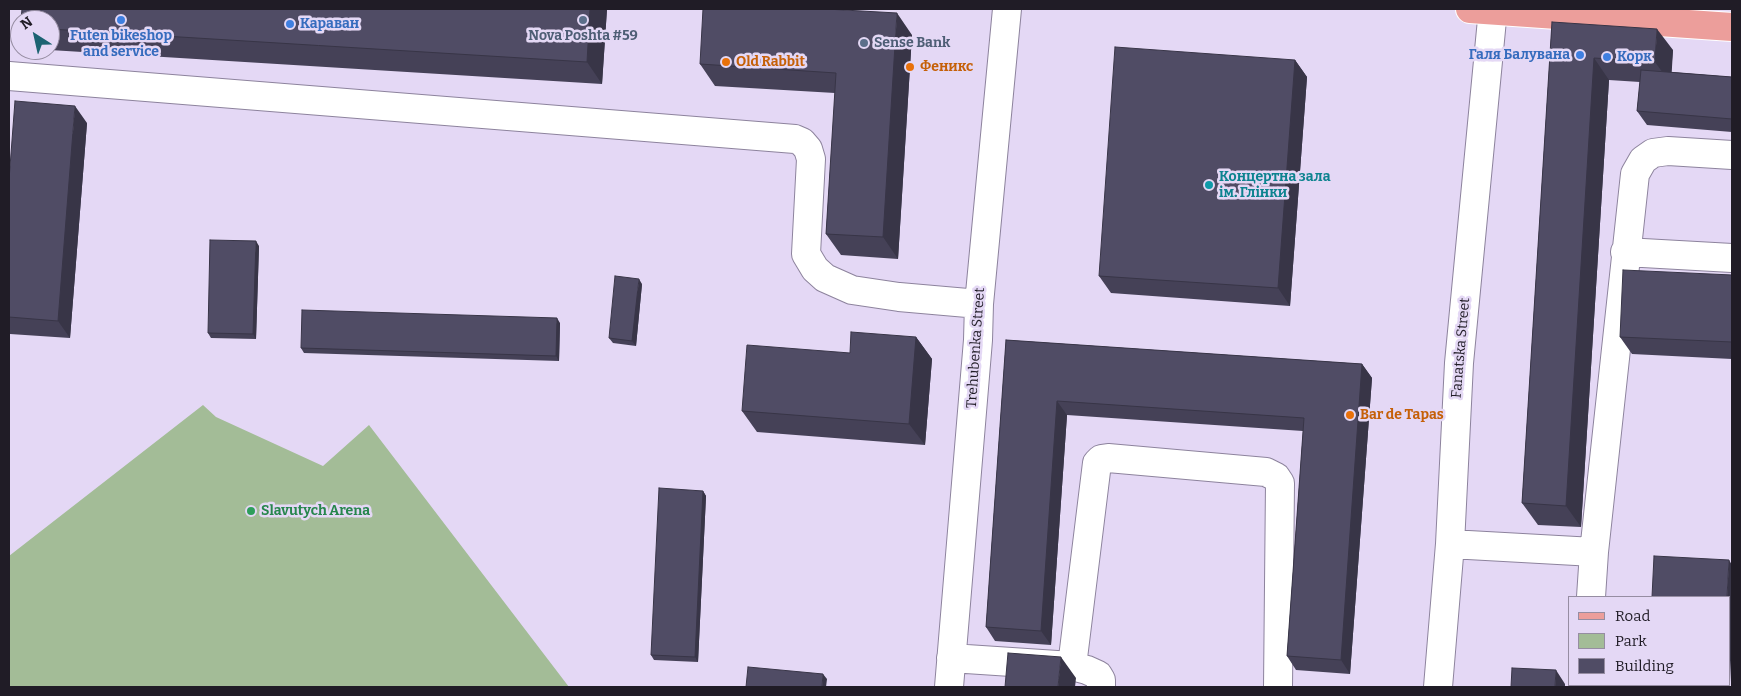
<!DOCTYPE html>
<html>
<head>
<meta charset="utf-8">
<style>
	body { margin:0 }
	#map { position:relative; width:1741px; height:696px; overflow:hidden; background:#e4d8f5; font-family:Bitter,serif }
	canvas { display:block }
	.frame { position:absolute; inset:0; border:10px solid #201c26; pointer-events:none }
	.legend { position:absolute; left:1568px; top:596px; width:162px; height:90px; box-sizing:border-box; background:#e4d8f5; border:1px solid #968da2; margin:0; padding:6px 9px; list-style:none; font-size:15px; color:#201c26 }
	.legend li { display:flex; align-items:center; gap:10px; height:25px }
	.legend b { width:25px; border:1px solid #968da2 }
	.north { position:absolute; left:10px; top:10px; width:50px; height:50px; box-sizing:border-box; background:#e4d8f5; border:1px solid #968da2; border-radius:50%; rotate:325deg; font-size:14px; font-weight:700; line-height:20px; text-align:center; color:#201c26 }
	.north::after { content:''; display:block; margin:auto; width:18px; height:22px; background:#1c6372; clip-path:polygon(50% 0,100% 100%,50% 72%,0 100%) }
</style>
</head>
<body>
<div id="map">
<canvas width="1741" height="696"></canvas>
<div class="frame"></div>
<ul class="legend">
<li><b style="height:6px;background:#ec9e9b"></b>Road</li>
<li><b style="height:14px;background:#a3bc97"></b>Park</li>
<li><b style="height:14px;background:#504c65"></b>Building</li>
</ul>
<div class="north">N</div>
</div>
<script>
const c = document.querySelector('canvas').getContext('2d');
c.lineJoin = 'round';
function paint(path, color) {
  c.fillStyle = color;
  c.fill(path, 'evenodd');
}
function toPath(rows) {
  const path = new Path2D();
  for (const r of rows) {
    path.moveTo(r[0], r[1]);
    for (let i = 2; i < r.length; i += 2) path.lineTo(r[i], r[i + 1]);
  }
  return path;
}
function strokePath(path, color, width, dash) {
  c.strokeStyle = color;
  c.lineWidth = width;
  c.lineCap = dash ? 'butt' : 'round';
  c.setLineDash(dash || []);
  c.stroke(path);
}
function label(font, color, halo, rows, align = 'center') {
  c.font = font + ' Bitter,serif';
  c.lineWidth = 5;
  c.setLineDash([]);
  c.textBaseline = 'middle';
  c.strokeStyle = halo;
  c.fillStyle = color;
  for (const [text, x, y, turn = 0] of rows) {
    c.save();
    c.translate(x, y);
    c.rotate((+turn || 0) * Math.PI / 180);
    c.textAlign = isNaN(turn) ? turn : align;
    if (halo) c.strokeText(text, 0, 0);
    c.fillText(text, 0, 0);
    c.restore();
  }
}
paint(toPath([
	[203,405,216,417,323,466,369,425,569,687,9,687,9,556]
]), '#a3bc97');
const minor = toPath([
	[9,76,795,139,802,142,808,149,811,159,806,254,815,269,825,278,852,290,899,297,979,304],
	[1625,252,1732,258],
	[1450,544,1594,552],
	[1591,597,1594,552,1635,174,1643,160,1653,153,1668,151,1732,155],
	[951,658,1072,666,1097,463,1101,459,1108,458,1266,472,1276,477,1280,483,1278,687],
	[1072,666,1087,670,1098,675,1101,680,1101,687],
	[949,687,978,340,979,304,1007,9],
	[1438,687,1450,544,1459,363,1493,9],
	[1586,687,1586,685]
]);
const major = toPath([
	[1470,9,1732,27]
]);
strokePath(minor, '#8d839d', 30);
strokePath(major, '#fff', 30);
strokePath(minor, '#fff', 28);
strokePath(major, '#ec9e9b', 28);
paint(toPath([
	[22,9,607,9,602,84,50,50,50,20],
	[1552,22,1673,50,1671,72,1732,77,1732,132,1647,125,1637,111,1640,82,1609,80,1581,527,1538,525,1522,503],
	[912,35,898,259,841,255,826,234,835,93,715,86,700,64],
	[1295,60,1307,77,1290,306,1111,293,1099,276],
	[87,123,70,338,10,334,9,332,9,180],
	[259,246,256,339,211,338,208,333],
	[1732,275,1732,359,1632,354,1620,337],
	[642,284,636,346,613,343,609,338],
	[560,323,559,361,304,353,301,348],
	[916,337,932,359,925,445,757,432,742,411,850,353],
	[1006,340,1362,364,1372,378,1350,674,1296,670,1287,656,1303,431,1067,415,1051,645,995,641,986,627],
	[703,491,706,496,698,662,654,660,651,655]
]), '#454157');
paint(toPath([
	[590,9,607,9,602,84,587,62],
	[897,13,912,35,898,259,883,237],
	[1657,29,1673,50,1671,84,1655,62],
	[1594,58,1609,80,1581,527,1566,506],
	[1295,60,1307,77,1290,306,1278,288],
	[75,106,87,123,70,338,58,321],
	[256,241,259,246,256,339,253,334],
	[639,279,642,284,636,346,632,341],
	[557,318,560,323,559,361,556,356],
	[916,337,932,359,925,445,909,424],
	[1362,364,1372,378,1350,674,1341,660],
	[1057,401,1067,415,1051,645,1041,631],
	[703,491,706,496,698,662,695,657],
	[1729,560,1732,565,1732,638,1730,682,1730,597,1727,597],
	[1061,657,1076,678,1075,687,1058,687],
	[1556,670,1565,684,1565,687,1555,687],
	[823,674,827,679,826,687,822,687]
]), '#383547');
const building = toPath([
	[22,9,590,9,587,62,50,29,50,20,21,20,22,9],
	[703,9,826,9,897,13,883,237,826,234,836,73,700,64,703,9],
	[1552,22,1657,29,1655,62,1594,58,1566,506,1522,503,1552,22],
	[1115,47,1295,60,1278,288,1099,276,1115,47],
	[1641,70,1732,77,1732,119,1637,111,1641,70],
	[15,101,75,106,58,321,9,317,9,180,15,101],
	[210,240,256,241,253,334,208,333,210,240],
	[1623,270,1732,275,1732,342,1620,337,1623,270],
	[615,276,639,279,632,341,609,338,615,276],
	[302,310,557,318,556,356,301,348,302,310],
	[851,332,916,337,909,424,742,411,747,345,850,353,851,332],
	[1006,340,1362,364,1341,660,1287,656,1304,418,1057,401,1041,631,986,627,1006,340],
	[659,488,703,491,695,657,651,655,659,488],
	[1654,556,1729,560,1727,597,1652,597,1654,556],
	[1008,653,1061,657,1058,687,1005,687,1008,653],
	[748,667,823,674,822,687,746,687,748,667],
	[1512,668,1556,670,1555,687,1511,687,1512,668]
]);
paint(building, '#504c65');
strokePath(building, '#383547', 1);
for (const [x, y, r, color] of [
	[121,20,5,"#3f7fe0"],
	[583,20,5,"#5c6f8a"],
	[290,24,5,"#3f7fe0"],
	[864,43,5,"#5c6f8a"],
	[1580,55,5,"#3f7fe0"],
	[1607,57,5,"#3f7fe0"],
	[726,62,5,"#e8710a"],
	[910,67,5,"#e8710a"],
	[1209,185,5,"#0f9aa8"],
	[1350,415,5,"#e8710a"],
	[251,511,5,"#2e9e5b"]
]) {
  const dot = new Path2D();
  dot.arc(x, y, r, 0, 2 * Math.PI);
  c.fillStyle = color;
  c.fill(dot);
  strokePath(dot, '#e4d8f5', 2);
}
label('bold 14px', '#366cbe', '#e4d8f5', [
	["Караван",300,24],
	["Futen bikeshop",121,36,"center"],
	["and service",121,52,"center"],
	["Галя Балувана",1570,55,"right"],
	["Корк",1617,57]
], 'left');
label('bold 14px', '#4e5e75', '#e4d8f5', [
	["Nova Poshta #59",583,36],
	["Sense Bank",874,43,"left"]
]);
label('bold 14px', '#c56008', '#e4d8f5', [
	["Old Rabbit",736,62],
	["Феникс",920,67],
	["Bar de Tapas",1360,415]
], 'left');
label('bold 14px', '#0d838f', '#e4d8f5', [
	["Концертна зала",1219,177],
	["ім. Глінки",1219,193]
], 'left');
label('14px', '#201c26', '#e4d8f5', [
	["Trehubenka Street",976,348,-86],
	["Fanatska Street",1461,348,-85]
]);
label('bold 14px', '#27864d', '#e4d8f5', [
	["Slavutych Arena",261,511]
], 'left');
</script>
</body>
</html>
